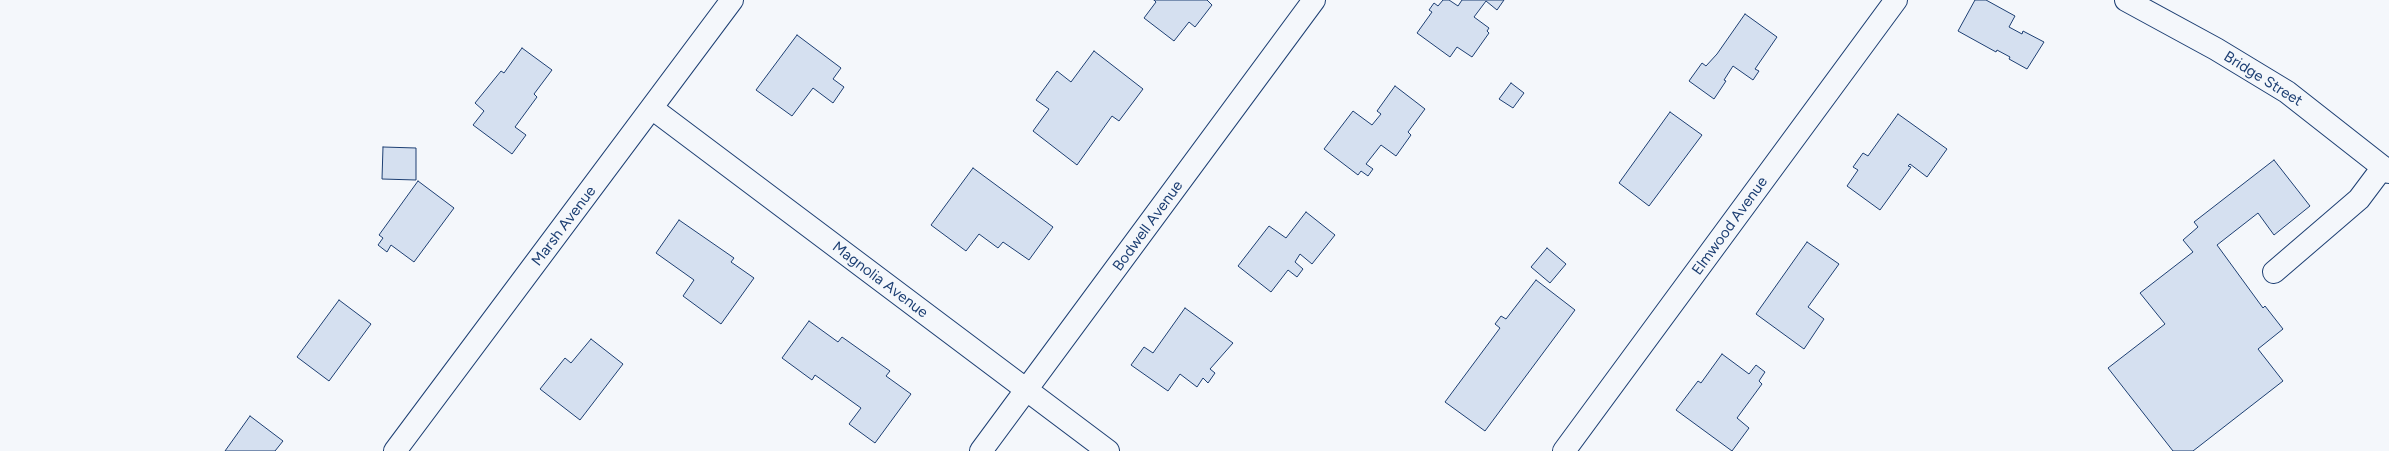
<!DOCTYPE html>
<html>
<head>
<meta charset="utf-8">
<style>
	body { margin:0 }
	canvas { display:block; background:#f4f7fb }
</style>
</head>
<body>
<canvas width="2389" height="451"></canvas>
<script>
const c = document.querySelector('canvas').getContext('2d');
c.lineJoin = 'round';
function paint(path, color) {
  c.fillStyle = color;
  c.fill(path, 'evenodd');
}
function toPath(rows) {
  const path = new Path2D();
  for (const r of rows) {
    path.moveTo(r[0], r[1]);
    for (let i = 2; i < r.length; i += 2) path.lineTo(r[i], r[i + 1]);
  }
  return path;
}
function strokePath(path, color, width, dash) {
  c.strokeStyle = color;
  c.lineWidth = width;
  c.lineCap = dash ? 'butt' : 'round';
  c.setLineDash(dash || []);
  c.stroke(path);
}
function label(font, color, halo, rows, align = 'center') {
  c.font = font + ' Figtree,sans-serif';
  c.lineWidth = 3;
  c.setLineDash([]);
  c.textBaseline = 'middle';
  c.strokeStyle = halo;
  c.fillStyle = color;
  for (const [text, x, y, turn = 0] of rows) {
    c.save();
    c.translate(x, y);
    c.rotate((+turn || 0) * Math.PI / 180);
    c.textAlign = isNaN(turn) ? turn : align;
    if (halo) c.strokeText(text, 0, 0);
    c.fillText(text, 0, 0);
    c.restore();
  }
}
const building = toPath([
	[1154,0,1207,0,1212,5,1195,27,1189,22,1174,41,1144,18,1156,2,1154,0],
	[1443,0,1449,0,1458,6,1462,0,1504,0,1497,10,1486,1,1474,17,1489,28,1487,31,1489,33,1472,57,1457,47,1450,57,1417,33,1432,12,1429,10,1434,3,1438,6,1443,0],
	[1975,0,1986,0,2015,16,2009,27,2022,34,2023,31,2044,42,2027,69,2009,59,2010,57,1997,50,1996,52,1958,31,1975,0],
	[1745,14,1777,37,1755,69,1759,71,1753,80,1733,66,1724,80,1726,81,1714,99,1689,81,1702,63,1706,66,1717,54,1745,14],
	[797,35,841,68,833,79,844,87,833,103,813,88,792,116,756,90,797,35],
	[522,48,552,70,534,94,537,97,515,127,526,135,512,154,473,125,484,111,475,103,501,71,504,73,522,48],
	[1094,51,1143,89,1119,121,1112,116,1077,165,1033,131,1049,109,1036,100,1057,71,1071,82,1094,51],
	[1511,83,1524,93,1513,108,1499,99,1511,83],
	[1395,86,1425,109,1408,132,1411,135,1396,156,1381,145,1366,164,1373,169,1368,176,1361,171,1358,175,1324,149,1353,111,1372,125,1381,114,1377,111,1395,86],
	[1670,112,1702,135,1649,206,1619,183,1670,112],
	[1898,114,1947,149,1927,177,1910,164,1908,166,1911,167,1880,210,1847,186,1858,170,1853,167,1863,153,1868,156,1898,114],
	[383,147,416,148,416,180,382,179,383,147],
	[2274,160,2310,206,2274,235,2258,213,2217,245,2263,308,2265,306,2283,329,2258,349,2283,381,2193,451,2173,451,2108,368,2165,324,2140,293,2193,252,2183,240,2198,227,2194,222,2274,160],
	[973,168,1053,227,1029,260,1003,242,998,248,979,234,966,251,931,225,973,168],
	[418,181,454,208,414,262,391,245,387,252,378,245,383,238,379,235,418,181],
	[1306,212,1335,235,1312,264,1300,254,1295,262,1303,269,1297,277,1288,270,1271,292,1238,266,1269,226,1286,238,1306,212],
	[679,220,734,258,731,262,754,278,721,324,683,296,694,280,656,253,679,220],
	[1807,242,1839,264,1808,307,1824,319,1804,349,1756,314,1807,242],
	[1547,248,1566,264,1550,283,1531,267,1547,248],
	[1536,280,1575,310,1485,431,1445,402,1500,328,1495,324,1501,316,1506,319,1536,280],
	[339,300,371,324,329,381,297,357,339,300],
	[1185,308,1233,343,1210,369,1215,373,1208,383,1203,378,1197,387,1180,374,1168,391,1131,365,1144,347,1153,353,1185,308],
	[809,321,838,342,842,337,890,371,886,376,911,394,875,443,849,424,861,408,815,375,812,380,782,358,809,321],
	[591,339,623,364,580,420,540,389,565,358,571,363,591,339],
	[1722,354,1749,374,1756,365,1765,372,1759,381,1762,384,1737,418,1749,428,1732,451,1676,410,1698,381,1701,383,1722,354],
	[250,416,283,441,275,451,225,451,250,416]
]);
paint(building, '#d5e0f0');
strokePath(building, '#1d3f73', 1);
const minor = toPath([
	[2126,0,2216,49,2287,92,2389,172],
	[653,109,1108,451],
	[2274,272,2359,199,2383,167],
	[395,451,732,0],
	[981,451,1314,0],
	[1564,451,1896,0]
]);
strokePath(minor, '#1d3f73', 24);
strokePath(minor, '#f4f7fb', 22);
label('15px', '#1d3f73', '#f4f7fb', [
	["Bridge Street",2263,79,32],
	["Marsh Avenue",564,226,-53],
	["Bodwell Avenue",1148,226,-54],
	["Elmwood Avenue",1730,226,-54],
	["Magnolia Avenue",880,280,37]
]);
</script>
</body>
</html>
